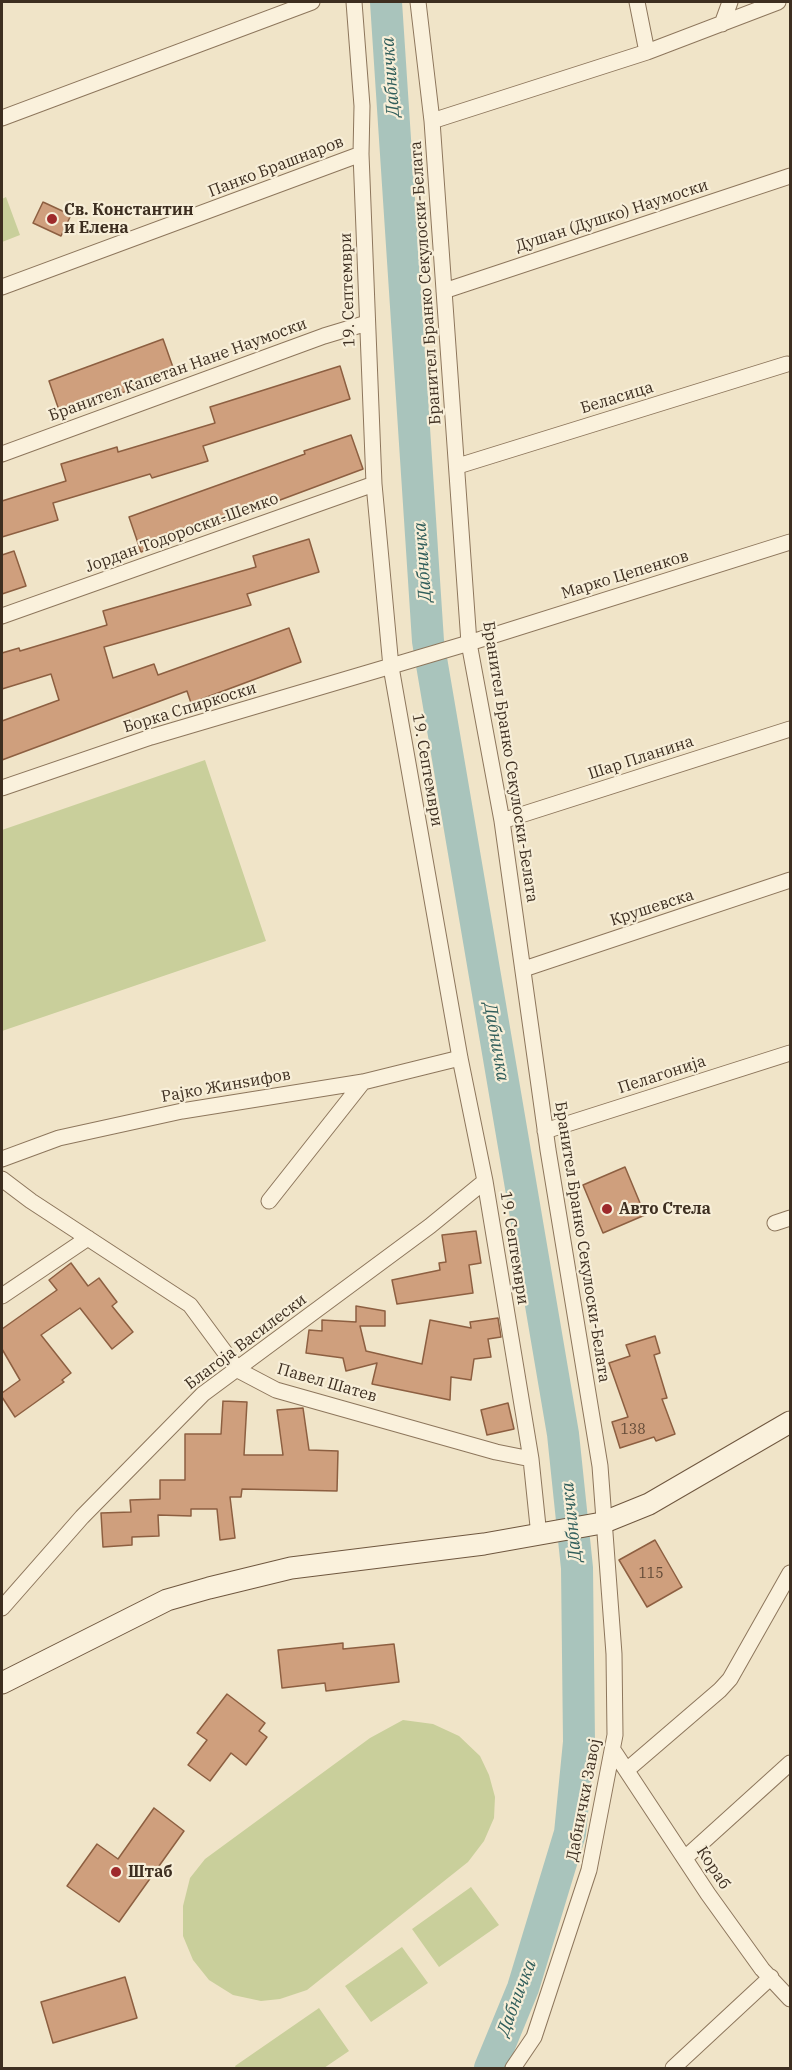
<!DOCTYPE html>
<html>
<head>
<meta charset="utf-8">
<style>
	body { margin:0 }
	#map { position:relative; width:792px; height:2070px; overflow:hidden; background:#f0e4c8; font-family:"IBM Plex Serif",serif }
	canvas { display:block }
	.frame { position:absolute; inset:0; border:3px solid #3d2e20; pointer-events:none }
</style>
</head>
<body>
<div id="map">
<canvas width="792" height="2070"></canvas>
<div class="frame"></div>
</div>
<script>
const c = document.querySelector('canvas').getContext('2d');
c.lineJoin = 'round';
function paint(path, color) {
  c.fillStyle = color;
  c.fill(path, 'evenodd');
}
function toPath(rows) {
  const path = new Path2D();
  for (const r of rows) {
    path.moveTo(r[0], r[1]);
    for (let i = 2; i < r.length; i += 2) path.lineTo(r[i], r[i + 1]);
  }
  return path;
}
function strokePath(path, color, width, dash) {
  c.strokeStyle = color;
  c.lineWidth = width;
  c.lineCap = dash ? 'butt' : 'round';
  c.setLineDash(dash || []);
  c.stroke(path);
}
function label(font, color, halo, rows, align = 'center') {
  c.font = font + ' "IBM Plex Serif",serif';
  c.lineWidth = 4.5;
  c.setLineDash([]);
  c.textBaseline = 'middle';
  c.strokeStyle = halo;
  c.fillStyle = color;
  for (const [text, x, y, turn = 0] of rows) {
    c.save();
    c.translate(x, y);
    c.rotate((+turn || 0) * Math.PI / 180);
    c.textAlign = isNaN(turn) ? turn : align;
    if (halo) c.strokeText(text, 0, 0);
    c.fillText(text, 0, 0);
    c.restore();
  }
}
paint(toPath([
	[6,197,20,235,2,242,2,199],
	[205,760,266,941,2,1031,2,830],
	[403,1720,433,1724,459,1736,480,1756,489,1775,495,1797,494,1818,484,1841,468,1862,307,1990,280,1999,261,2001,233,1995,209,1980,193,1960,183,1936,183,1906,190,1878,205,1859,370,1738],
	[471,1887,499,1925,439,1967,412,1929],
	[402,1947,428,1983,371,2022,345,1986],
	[319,2008,349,2051,324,2068,236,2068,235,2066]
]), '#c9cf9b');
strokePath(toPath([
	[386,2,428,641,563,1434,577,1568,579,1742,570,1833,523,1988,490,2068]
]), '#a9c4bc', 32);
const building = toPath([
	[43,202,71,215,61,236,33,223,43,202],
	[163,339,175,373,61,416,49,381,163,339],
	[340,366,350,399,203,446,208,461,152,478,150,474,53,503,58,520,2,537,2,501,66,481,61,464,117,447,118,452,215,423,210,407,340,366],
	[351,435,363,469,141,552,129,517,305,454,304,451,351,435],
	[309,539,319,572,247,594,251,605,104,647,113,678,154,664,158,675,289,628,301,662,191,703,187,691,2,760,2,721,59,700,51,674,2,689,2,653,19,648,20,651,107,625,103,611,256,567,253,556,309,539],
	[14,551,26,586,2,594,2,555,14,551],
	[625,1167,645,1215,603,1233,583,1185,625,1167],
	[476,1231,481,1263,469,1265,473,1293,397,1304,392,1280,440,1270,439,1263,446,1262,442,1235,476,1231],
	[71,1263,88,1286,99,1278,117,1302,112,1306,133,1332,112,1349,80,1308,41,1335,71,1373,62,1380,64,1382,15,1417,2,1397,2,1393,20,1380,2,1349,2,1329,57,1290,49,1280,71,1263],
	[356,1306,385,1311,385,1326,360,1326,366,1351,422,1364,430,1320,471,1328,470,1322,498,1318,501,1337,488,1339,491,1357,474,1359,471,1380,451,1377,450,1400,372,1384,377,1363,346,1371,343,1358,306,1353,309,1330,322,1331,322,1320,356,1322,356,1306],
	[655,1336,660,1353,654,1355,667,1398,662,1399,675,1434,656,1441,654,1437,620,1448,612,1422,628,1417,609,1363,630,1356,626,1345,655,1336],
	[223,1401,247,1402,244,1455,283,1455,277,1410,303,1408,309,1450,338,1451,337,1491,242,1489,241,1497,230,1497,235,1538,220,1540,217,1509,191,1509,191,1516,158,1515,159,1536,132,1537,132,1545,103,1547,101,1513,131,1512,130,1500,160,1499,160,1480,185,1480,185,1434,221,1434,223,1401],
	[508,1403,514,1429,487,1435,481,1410,508,1403],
	[655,1540,682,1587,647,1607,619,1560,655,1540],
	[343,1643,343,1649,394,1644,399,1682,326,1691,325,1683,282,1688,278,1650,343,1643],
	[227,1694,265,1723,259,1731,267,1737,246,1765,231,1753,210,1781,188,1765,207,1740,197,1733,227,1694],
	[154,1808,184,1831,119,1922,67,1886,97,1844,118,1859,154,1808],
	[125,1977,137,2018,53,2043,41,2002,125,1977]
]);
paint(building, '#cf9f7d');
strokePath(building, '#8d5f41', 1.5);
const minor = toPath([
	[354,2,362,106,361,154,374,484,391,667,460,1058,485,1181,531,1459,539,1536],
	[418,2,432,121,469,643,502,821,548,1150,600,1466,614,1654,615,1735,589,1870,534,2037,513,2068],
	[637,2,647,52],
	[722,24,730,2],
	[2,118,312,2],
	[432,121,647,52,778,2],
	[2,287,361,154],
	[444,291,790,176],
	[2,454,324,336,367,323],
	[458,466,787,364],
	[2,616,374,484],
	[2,788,151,737,469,643,790,542],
	[502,821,790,729],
	[524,969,790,880],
	[545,1131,790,1053],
	[2,1159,59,1138,182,1111,363,1082,460,1058],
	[2,1179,31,1201,190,1305,238,1370,276,1390,496,1452,531,1459],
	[269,1201,363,1082],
	[775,1223,790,1218],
	[2,1296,88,1238],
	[2,1608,82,1517,203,1394,430,1226,485,1181],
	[613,1750,708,1894,762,1969,790,1999],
	[628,1769,720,1690,730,1679,790,1573],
	[685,1858,790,1763],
	[673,2068,771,1977]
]);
const secondary = toPath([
	[2,1683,167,1600,209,1588,291,1568,484,1544,602,1523,649,1504,790,1422]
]);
strokePath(minor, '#8d765c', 17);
strokePath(secondary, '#6f573f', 23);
strokePath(minor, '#faf1dc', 15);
strokePath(secondary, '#faf1dc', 21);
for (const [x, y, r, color] of [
	[52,219,6,"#9e2a2b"],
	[607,1209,6,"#9e2a2b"],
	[116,1872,6,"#9e2a2b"]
]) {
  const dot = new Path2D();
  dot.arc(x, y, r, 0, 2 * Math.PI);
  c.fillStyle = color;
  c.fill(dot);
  strokePath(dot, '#f7eed8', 2);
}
label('14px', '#624a37', null, [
	["138",633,1430],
	["115",651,1574]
]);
label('16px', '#3d2e20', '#f7eed8', [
	["Панко Брашнаров",276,167,-21],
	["Душан (Душко) Наумоски",612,216,-18],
	["Бранител Бранко Секулоски-Белата",426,283,-94],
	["19. Септември",348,290,-92],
	["Бранител Капетан Нане Наумоски",178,370,-20],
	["Беласица",617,398,-17],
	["Јордан Тодороски-Шемко",182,533,-20],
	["Марко Цепенков",625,575,-17],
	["Борка Спиркоски",190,708,-17],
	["Шар Планина",641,758,-18],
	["Бранител Бранко Секулоски-Белата",510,762,81],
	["19. Септември",427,770,80],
	["Крушевска",652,908,-18],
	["Пелагонија",662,1075,-18],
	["Рајко Жинѕифов",226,1086,-10],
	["Бранител Бранко Секулоски-Белата",582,1242,81],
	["19. Септември",514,1248,81],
	["Благоја Василески",246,1342,-37],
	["Павел Шатев",327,1383,16],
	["Дабнички Завој",584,1800,-79],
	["Кораб",713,1868,57]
]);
label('bold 16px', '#3d2e20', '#f7eed8', [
	["Св. Константин",64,210],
	["и Елена",64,228],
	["Авто Стела",619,1209],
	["Штаб",128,1872]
], 'left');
label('italic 18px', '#2f5d5a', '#f7eed8', [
	["Дабничка",391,77,-94],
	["Дабничка",423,562,-94],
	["Дабничка",496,1042,80],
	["Дабничка",572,1522,-96],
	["Дабничка",517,1998,-69]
]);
</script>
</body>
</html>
